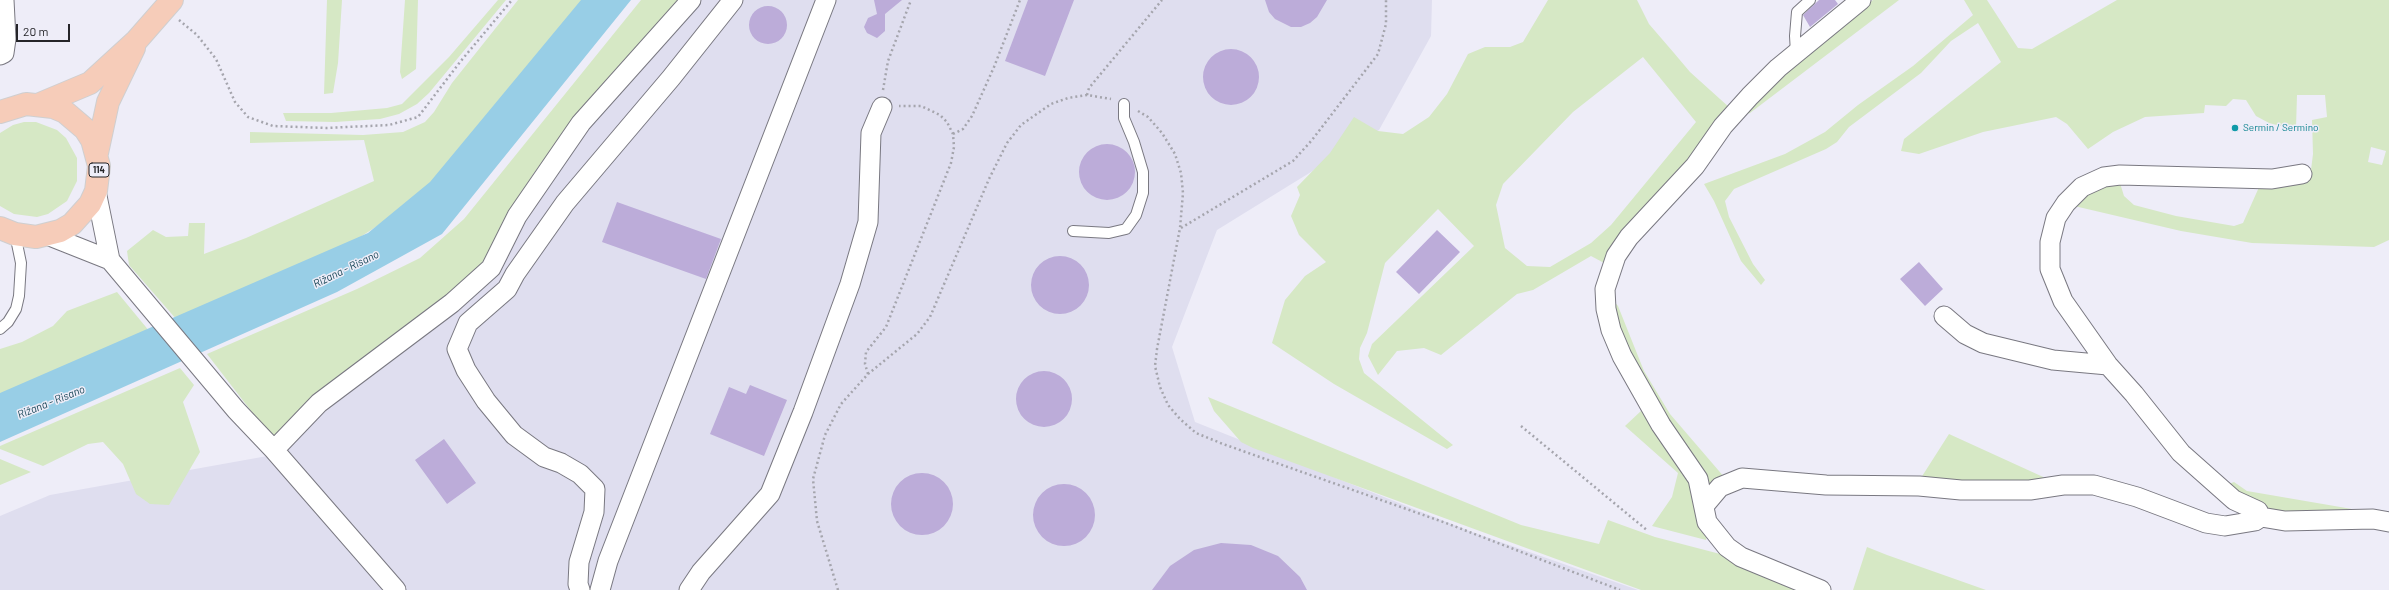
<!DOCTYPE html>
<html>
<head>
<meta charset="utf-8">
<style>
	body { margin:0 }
	#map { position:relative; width:2389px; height:590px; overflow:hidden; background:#eeedf8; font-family:Barlow,sans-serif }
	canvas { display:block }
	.scale { position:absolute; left:16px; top:24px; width:54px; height:18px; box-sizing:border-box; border:2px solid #252529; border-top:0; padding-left:5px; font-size:12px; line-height:14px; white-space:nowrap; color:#252529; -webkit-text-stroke:3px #eeedf8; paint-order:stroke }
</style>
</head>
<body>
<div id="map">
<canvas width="2389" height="590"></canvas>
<div class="scale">20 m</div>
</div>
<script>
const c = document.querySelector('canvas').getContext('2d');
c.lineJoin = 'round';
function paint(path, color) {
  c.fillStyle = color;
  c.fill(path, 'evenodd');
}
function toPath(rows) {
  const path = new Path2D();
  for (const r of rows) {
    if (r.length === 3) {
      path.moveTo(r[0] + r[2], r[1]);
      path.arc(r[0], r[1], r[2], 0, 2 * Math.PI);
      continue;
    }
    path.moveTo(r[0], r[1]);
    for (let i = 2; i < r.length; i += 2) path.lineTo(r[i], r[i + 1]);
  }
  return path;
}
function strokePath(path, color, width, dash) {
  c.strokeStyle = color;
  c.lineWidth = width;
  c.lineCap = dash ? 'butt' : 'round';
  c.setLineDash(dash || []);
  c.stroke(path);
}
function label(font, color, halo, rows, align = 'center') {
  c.font = font + ' Barlow,sans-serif';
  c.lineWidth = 3;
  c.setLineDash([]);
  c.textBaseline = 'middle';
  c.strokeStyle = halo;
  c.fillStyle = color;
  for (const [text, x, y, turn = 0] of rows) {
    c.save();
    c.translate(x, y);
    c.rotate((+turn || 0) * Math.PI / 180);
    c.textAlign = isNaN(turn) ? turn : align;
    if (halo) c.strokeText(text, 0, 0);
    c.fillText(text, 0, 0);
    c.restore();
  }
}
paint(toPath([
	[701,0,1432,0,1431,36,1379,130,1217,230,1172,347,1195,422,1472,532,1638,590,0,590,0,516,50,495,273,455,494,272,583,126]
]), '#dfdeef');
paint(toPath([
	[327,0,342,0,338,63,333,93,324,94],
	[405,0,418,0,416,69,402,79,400,72],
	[498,0,506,0,429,93,417,104,399,114,380,119,335,122,286,121,283,113,331,113,387,108,402,104,449,57],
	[518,0,585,0,501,109,411,204,328,258,177,320,129,265,127,251,153,230,166,237,188,236,189,223,205,223,204,254,246,238,374,181,364,140,250,143,250,132,363,135,403,132,425,122,434,112,452,83],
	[641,0,682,0,572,123,536,170,507,214,487,263,399,335,340,375,317,394,277,438,265,429,207,354,357,289,420,258,464,219],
	[1548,0,1637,0,1649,24,1674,53,1690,72,1730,108,1606,264,1591,256,1533,290,1517,294,1441,355,1424,348,1397,351,1378,375,1368,356,1372,344,1474,246,1438,209,1385,263,1367,333,1360,348,1359,359,1364,373,1453,445,1447,449,1334,384,1272,343,1285,300,1305,276,1326,262,1299,235,1291,216,1300,195,1297,187,1330,153,1354,117,1378,131,1403,134,1429,117,1447,94,1468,54,1485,47,1510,47,1523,42],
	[1643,57,1696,122,1611,225,1591,243,1550,267,1527,266,1505,248,1496,205,1503,184,1573,112],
	[1873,0,1899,0,1750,113,1738,116,1801,56],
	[1964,0,1987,0,2018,48,2032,49,2117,0,2389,0,2389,240,2374,247,2252,243,2181,231,2070,205,2089,188,2120,183,2124,196,2134,205,2176,216,2234,226,2243,223,2260,185,2310,178,2313,154,2312,120,2327,117,2325,95,2297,95,2296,128,2288,128,2269,123,2256,116,2246,100,2233,99,2226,106,2205,105,2204,113,2145,117,2113,132,2088,149,2067,124,2056,117,1983,132,1919,154,1901,151,1904,139,2001,62,1978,23,1951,41,1921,73,1849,127,1837,142,1826,149,1734,189,1725,201,1729,217,1753,264,1765,280,1761,285,1741,261,1714,201,1704,184,1785,154,1825,132,1858,105,1913,66,1973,15],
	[2371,147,2386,151,2382,165,2368,162],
	[24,122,36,122,57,130,66,138,77,158,77,181,67,201,48,214,37,217,14,214,0,206,0,133,13,125],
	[117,292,150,332,0,394,0,349,22,342,53,326,67,311],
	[1611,298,1618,306,1644,371,1670,414,1725,478,1708,493,1620,340],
	[180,368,194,385,183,402,200,452,169,505,150,504,136,494,123,464,103,442,88,444,43,466,0,449,0,446],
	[1208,397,1521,525,1599,544,1608,520,1655,537,1724,555,1807,590,1641,590,1253,448,1241,442,1214,411],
	[1642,410,1689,474,1707,535,1706,540,1652,526,1672,497,1678,473,1625,426],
	[1949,434,2052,481,1919,481],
	[0,459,31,472,0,485],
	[2234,482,2247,491,2352,509,2355,516,2275,515,2226,485],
	[1867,547,1887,555,1986,590,1853,590]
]), '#d6e8c5');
paint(toPath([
	[581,0,631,0,442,234,337,292,0,442,0,393,368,233,430,182]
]), '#98cee6');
paint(toPath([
	[874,0,902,0,885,14,885,31,877,38,867,33,864,27,868,18,877,14],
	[1028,0,1074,0,1045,76,1005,61],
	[1265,0,1327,0,1317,17,1310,23,1301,27,1291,27,1275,19,1269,12],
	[1819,0,1835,0,1838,4,1810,27,1803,15],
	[768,25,19],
	[1231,77,28],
	[1107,172,28],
	[617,202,721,239,706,279,602,242],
	[1437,230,1460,252,1419,294,1396,272],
	[1060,285,29],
	[1919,262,1943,289,1925,306,1900,279],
	[1044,399,28],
	[750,385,787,400,764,456,710,434,729,387,746,394],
	[444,439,476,483,447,504,415,460],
	[922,504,31],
	[1064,515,31],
	[1221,543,1251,545,1278,556,1300,577,1307,590,1152,590,1170,566,1194,550]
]), '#bcacd9');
const lane = toPath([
	[1796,53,1795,36,1797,12,1810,0],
	[1073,231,1109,233,1126,229,1136,215,1143,193,1143,172,1134,142,1124,118,1124,104],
	[0,329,8,322,16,309,19,296,21,263,15,234]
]);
const street = toPath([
	[0,55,4,53,6,39,4,0],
	[2302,174,2272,179,2120,175,2104,177,2082,187,2066,203,2056,218,2050,242,2050,269,2063,301,2108,365,2134,394,2181,453,2234,500,2258,511,2261,517,2285,521,2373,519,2389,522],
	[96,191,110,260],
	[47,235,110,260,236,410,274,450,396,590],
	[1944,316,1965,334,1983,343,2053,360,2108,365],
	[274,450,319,403,452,303,491,268,517,216,581,123,691,0],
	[1704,506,1720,487,1742,478,1826,485,1919,486,1961,490,2030,490,2063,485,2094,485,2137,497,2206,523,2225,526,2255,521,2261,517],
	[580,590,578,584,579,562,594,512,595,489,580,474,561,463,544,457,514,435,486,401,466,370,457,349,468,323,507,289,515,274,565,203,671,78,733,0],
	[600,590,608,561,826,0],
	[689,590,701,572,770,494,803,412,850,284,868,222,871,133,882,107],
	[1821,590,1741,557,1727,547,1707,522,1698,479,1661,425,1622,356,1611,330,1606,309,1605,289,1616,256,1629,237,1695,166,1723,126,1750,96,1778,68,1861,0]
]);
const primary = toPath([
	[40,104,90,83,137,40,172,0],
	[0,112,26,104,53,107,65,112,85,129,92,140,99,166,96,191,90,204,72,224,60,231,36,237,15,234,0,228],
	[97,153,108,102,134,48]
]);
strokePath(lane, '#797881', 12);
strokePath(street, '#797881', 21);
strokePath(primary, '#cfcfd0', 24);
strokePath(toPath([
	[179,20,197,35,216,59,235,102,248,117,273,126,327,128,389,125,418,117,460,62,512,0],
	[883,90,888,61,911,0],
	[1087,95,1089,88,1162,0],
	[1138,111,1148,117,1162,133,1175,154,1181,173,1183,193,1180,228,1157,349,1155,366,1160,387,1168,405,1180,419,1196,433,1223,444,1446,523,1620,590],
	[953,134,963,129,972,116,994,67,1020,0],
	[1181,228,1293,161,1312,140,1378,54,1386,24,1386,0],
	[868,374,865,364,866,352,886,327,951,163,954,147,953,134,947,122,940,115,921,106,899,106],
	[1521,426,1648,531],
	[838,590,817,521,813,479,825,435,841,404,868,374,917,334,930,317,989,179,1007,143,1021,125,1051,104,1068,98,1087,95,1111,99]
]), '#a5a5ad', 2.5, [2, 3]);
strokePath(lane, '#fff', 10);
strokePath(street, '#fff', 19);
strokePath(primary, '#f6ccb9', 22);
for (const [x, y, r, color] of [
	[2235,128,4,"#0f9aa8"]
]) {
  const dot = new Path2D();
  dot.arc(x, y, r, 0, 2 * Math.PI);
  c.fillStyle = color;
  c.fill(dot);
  strokePath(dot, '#eeedf8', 1.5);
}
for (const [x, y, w] of [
	[99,170,20]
]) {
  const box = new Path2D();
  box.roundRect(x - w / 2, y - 7, w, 14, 3);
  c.fillStyle = '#eeedf8';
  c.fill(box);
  strokePath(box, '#252529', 1);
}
label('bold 9px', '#252529', null, [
	["114",99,170]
]);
label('10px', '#0d838f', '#eeedf8', [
	["Sermin / Sermino",2243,128]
], 'left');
label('italic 11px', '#174556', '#eeedf8', [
	["Rižana - Risano",346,269,-26],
	["Rižana - Risano",51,402,-22]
]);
</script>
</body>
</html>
